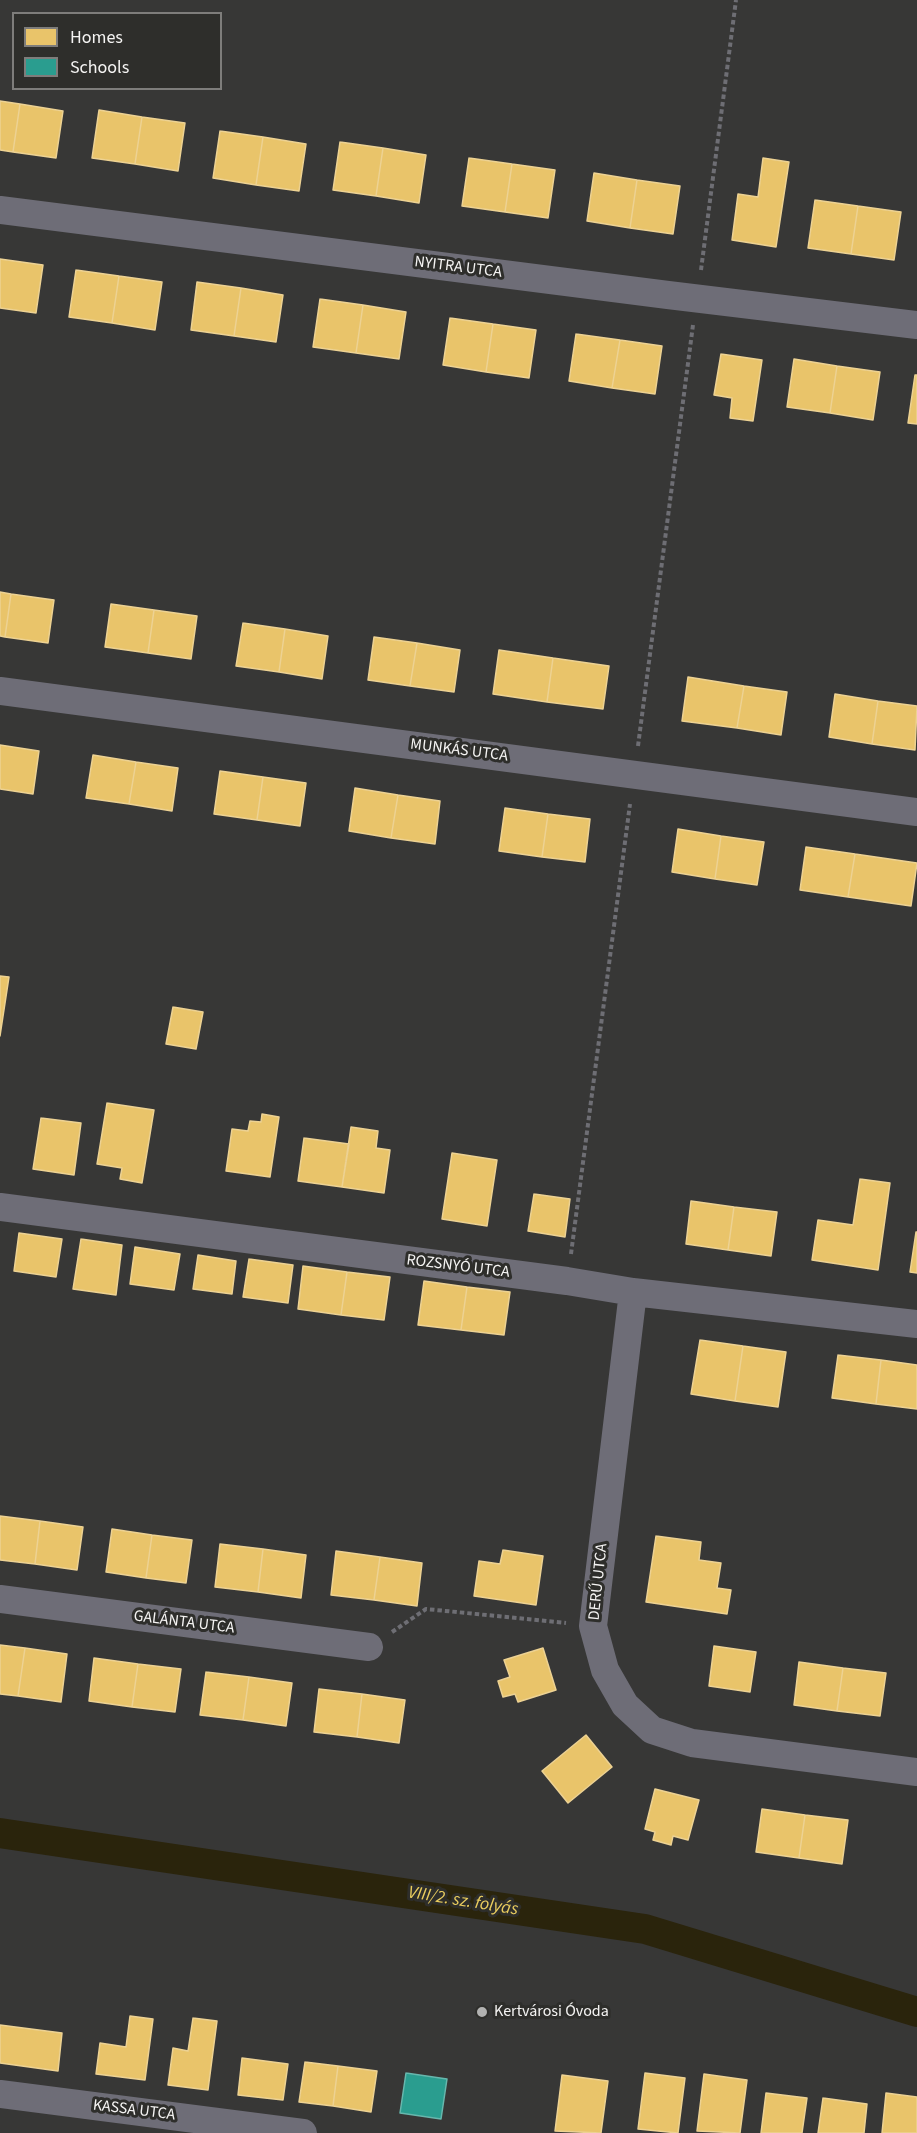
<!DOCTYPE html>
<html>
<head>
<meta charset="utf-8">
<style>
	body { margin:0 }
	#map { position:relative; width:917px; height:2133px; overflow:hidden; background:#373736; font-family:"Source Sans 3",sans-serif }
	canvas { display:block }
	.legend { position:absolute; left:12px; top:12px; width:210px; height:78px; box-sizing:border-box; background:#2e2e2b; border:2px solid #7e7d7b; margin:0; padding:8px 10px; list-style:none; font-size:18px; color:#f5f4f3 }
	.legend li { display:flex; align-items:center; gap:12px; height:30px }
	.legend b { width:30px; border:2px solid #7e7d7b }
</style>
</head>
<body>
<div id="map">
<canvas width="917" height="2133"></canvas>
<ul class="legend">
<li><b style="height:16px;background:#e9c46a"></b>Homes</li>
<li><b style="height:16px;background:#2a9d8f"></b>Schools</li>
</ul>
</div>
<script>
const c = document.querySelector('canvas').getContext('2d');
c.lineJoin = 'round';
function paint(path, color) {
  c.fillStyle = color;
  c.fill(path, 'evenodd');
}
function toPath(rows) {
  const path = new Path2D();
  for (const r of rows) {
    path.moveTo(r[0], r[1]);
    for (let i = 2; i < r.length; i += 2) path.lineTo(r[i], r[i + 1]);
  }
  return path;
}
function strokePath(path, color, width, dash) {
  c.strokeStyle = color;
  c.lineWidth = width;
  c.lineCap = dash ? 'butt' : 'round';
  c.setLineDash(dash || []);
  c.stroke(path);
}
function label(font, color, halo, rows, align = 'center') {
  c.font = font + ' "Source Sans 3",sans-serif';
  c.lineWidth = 6;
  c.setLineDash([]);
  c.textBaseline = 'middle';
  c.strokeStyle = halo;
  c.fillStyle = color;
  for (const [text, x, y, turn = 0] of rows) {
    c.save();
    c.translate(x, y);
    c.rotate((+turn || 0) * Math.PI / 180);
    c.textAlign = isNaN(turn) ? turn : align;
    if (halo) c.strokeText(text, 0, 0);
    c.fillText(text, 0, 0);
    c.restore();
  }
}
const homes = toPath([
	[0,101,20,104,13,152,0,150,0,101],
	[20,104,63,111,56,158,13,152,20,104],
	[99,110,142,117,135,164,92,158,99,110],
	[142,117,185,123,178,171,135,164,142,117],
	[220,131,263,137,256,185,213,178,220,131],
	[263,137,306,144,299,191,256,185,263,137],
	[340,142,383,148,376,196,333,190,340,142],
	[383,148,426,155,419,203,376,196,383,148],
	[469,158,512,164,505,212,462,206,469,158],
	[763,158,789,162,776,247,732,240,738,194,758,197,763,158],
	[512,164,555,170,548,218,505,212,512,164],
	[594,173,637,180,630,228,587,221,594,173],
	[637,180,680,186,673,234,630,228,637,180],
	[815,200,858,206,851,254,808,248,815,200],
	[858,206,901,212,894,260,851,254,858,206],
	[0,259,43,265,36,313,0,308,0,259],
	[76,270,119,276,112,323,69,317,76,270],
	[119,276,162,282,155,330,112,323,119,276],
	[197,282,241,288,234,336,191,330,197,282],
	[241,288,283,295,276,342,234,336,241,288],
	[320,299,363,305,356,353,313,347,320,299],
	[363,305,406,312,399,359,356,353,363,305],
	[450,318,493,324,486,372,443,365,450,318],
	[493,324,536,330,529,378,486,372,493,324],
	[576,334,620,340,612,388,569,381,576,334],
	[620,340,662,346,655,394,612,388,620,340],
	[721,354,762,360,753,421,730,418,732,398,714,395,721,354],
	[794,359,837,366,830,413,787,407,794,359],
	[837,366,880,372,873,420,830,413,837,366],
	[915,375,917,375,917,424,908,423,915,375],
	[0,592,11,594,5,637,0,636,0,592],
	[11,594,54,600,48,643,5,637,11,594],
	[111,604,154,610,148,653,105,647,111,604],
	[154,610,197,616,191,659,148,653,154,610],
	[243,623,285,629,279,672,236,666,243,623],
	[285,629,328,636,322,679,279,672,285,629],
	[374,637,417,643,410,686,368,680,374,637],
	[417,643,460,650,454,692,410,686,417,643],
	[499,650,553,658,547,702,493,694,499,650],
	[553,658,609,666,603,709,547,702,553,658],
	[688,677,744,686,737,728,682,721,688,677],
	[744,686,787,692,781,735,737,728,744,686],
	[835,694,878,701,872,744,829,737,835,694],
	[878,701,917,706,915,750,872,744,878,701],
	[0,745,39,751,33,794,0,789,0,745],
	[93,755,136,762,129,804,86,798,93,755],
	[136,762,178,768,172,811,129,804,136,762],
	[220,771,263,777,257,820,214,814,220,771],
	[263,777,306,783,300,826,257,820,263,777],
	[355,788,398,795,391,838,349,831,355,788],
	[398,795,440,801,435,844,391,838,398,795],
	[505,808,548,814,542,857,499,851,505,808],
	[548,814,590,819,585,862,542,857,548,814],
	[678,829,721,836,715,879,672,872,678,829],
	[721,836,764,842,757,885,715,879,721,836],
	[806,847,855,854,848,897,800,890,806,847],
	[855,854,917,863,911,906,848,897,855,854],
	[0,976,9,977,0,1036,0,976],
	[173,1007,203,1012,196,1049,166,1044,173,1007],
	[107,1103,154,1110,142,1183,120,1179,122,1168,97,1164,107,1103],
	[262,1114,279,1117,270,1177,226,1171,232,1129,248,1131,250,1121,261,1122,262,1114],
	[41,1118,81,1123,74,1175,33,1169,41,1118],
	[351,1127,378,1131,376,1148,390,1150,384,1193,342,1187,351,1127],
	[304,1138,349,1144,342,1187,298,1181,304,1138],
	[452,1153,497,1160,487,1226,442,1219,452,1153],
	[860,1179,890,1183,878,1270,812,1260,818,1220,853,1225,860,1179],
	[534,1194,570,1199,565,1237,528,1231,534,1194],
	[691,1201,734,1207,728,1250,686,1244,691,1201],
	[734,1207,777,1212,771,1256,728,1250,734,1207],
	[916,1232,917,1232,917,1273,910,1272,916,1232],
	[19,1233,62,1239,56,1277,14,1271,19,1233],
	[81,1239,122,1245,116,1295,73,1289,81,1239],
	[135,1247,180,1254,174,1290,130,1284,135,1247],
	[198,1255,236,1261,232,1294,193,1289,198,1255],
	[249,1259,293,1265,288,1303,243,1297,249,1259],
	[303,1266,347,1272,341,1315,298,1309,303,1266],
	[347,1272,390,1277,384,1320,341,1315,347,1272],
	[424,1281,467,1287,461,1330,418,1325,424,1281],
	[467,1287,510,1292,504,1335,461,1330,467,1287],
	[700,1340,743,1346,735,1401,691,1394,700,1340],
	[743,1346,786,1352,778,1407,735,1401,743,1346],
	[838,1355,881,1360,876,1404,832,1398,838,1355],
	[881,1360,917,1365,917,1409,876,1404,881,1360],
	[0,1516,40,1521,35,1564,0,1560,0,1516],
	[40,1521,83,1527,77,1570,35,1564,40,1521],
	[112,1529,152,1535,146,1578,106,1572,112,1529],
	[152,1535,192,1540,186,1583,146,1578,152,1535],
	[656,1536,701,1542,699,1560,721,1563,717,1588,731,1590,727,1614,646,1602,656,1536],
	[220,1544,263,1549,258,1592,215,1587,220,1544],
	[263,1549,306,1555,301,1598,258,1592,263,1549],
	[503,1550,543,1556,536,1605,474,1596,479,1561,500,1564,503,1550],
	[336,1551,380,1557,374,1600,331,1595,336,1551],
	[380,1557,422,1563,417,1606,374,1600,380,1557],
	[0,1645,25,1648,18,1696,0,1694,0,1645],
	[714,1646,756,1652,750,1692,709,1686,714,1646],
	[25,1648,67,1654,61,1702,18,1696,25,1648],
	[543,1648,556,1690,518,1702,515,1694,503,1697,498,1681,510,1677,504,1660,543,1648],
	[94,1658,138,1664,132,1707,89,1701,94,1658],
	[799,1662,843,1668,837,1711,794,1705,799,1662],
	[138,1664,181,1669,175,1712,132,1707,138,1664],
	[843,1668,886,1673,880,1716,837,1711,843,1668],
	[206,1672,249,1677,243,1720,200,1715,206,1672],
	[249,1677,292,1683,286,1726,243,1720,249,1677],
	[319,1689,362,1694,357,1737,314,1732,319,1689],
	[362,1694,405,1700,399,1743,357,1737,362,1694],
	[586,1735,612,1767,568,1803,542,1771,586,1735],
	[655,1789,699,1800,688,1840,673,1836,671,1845,653,1840,655,1832,645,1829,655,1789],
	[762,1809,805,1815,799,1858,756,1852,762,1809],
	[805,1815,848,1820,842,1864,799,1858,805,1815],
	[130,2016,153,2019,145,2080,96,2074,100,2043,126,2047,130,2016],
	[193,2018,217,2021,208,2090,168,2085,173,2048,188,2051,193,2018],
	[0,2025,62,2033,58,2071,0,2063,0,2025],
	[242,2058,288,2064,283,2100,238,2095,242,2058],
	[305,2062,338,2066,333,2106,299,2102,305,2062],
	[338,2066,377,2071,371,2112,333,2106,338,2066],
	[645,2073,685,2078,678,2133,638,2129,645,2073],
	[704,2074,747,2080,740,2133,697,2131,704,2074],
	[562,2075,608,2081,601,2133,555,2131,562,2075],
	[766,2093,807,2098,802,2133,761,2133,766,2093],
	[886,2093,917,2097,917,2133,882,2133,886,2093],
	[823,2098,867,2104,864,2133,818,2133,823,2098]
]);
paint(homes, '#e9c46a');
strokePath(homes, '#edd293', 1.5);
const schools = toPath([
	[406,2073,447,2079,441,2119,400,2113,406,2073]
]);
paint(schools, '#2a9d8f');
strokePath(schools, '#67b7ad', 1.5);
strokePath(toPath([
	[0,1833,645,1929,917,2012]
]), '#2a240c', 30);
strokePath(toPath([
	[701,270,736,0],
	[638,746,693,325],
	[571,1254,630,804],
	[392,1632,426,1609,566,1623]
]), '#6e6e74', 4, [4.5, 3]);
strokePath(toPath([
	[0,210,668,295,917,325],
	[0,691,917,812],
	[0,1207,567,1281,633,1292,917,1324],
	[633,1292,593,1626,605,1670,625,1705,652,1730,692,1743,917,1772],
	[0,1599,369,1647],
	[0,2094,303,2133]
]), '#6e6d77', 28);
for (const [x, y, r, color] of [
	[482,2012,6,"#b2b2b1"]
]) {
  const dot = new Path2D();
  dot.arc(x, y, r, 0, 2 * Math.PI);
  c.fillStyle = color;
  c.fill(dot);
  strokePath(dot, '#2e2e2b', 2);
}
label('16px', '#f5f4f3', '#2e2e2b', [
	["NYITRA UTCA",458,268,7],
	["MUNKÁS UTCA",459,751,7],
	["ROZSNYÓ UTCA",458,1267,7],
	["DERŰ UTCA",599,1582,-84],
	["GALÁNTA UTCA",184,1623,7],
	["KASSA UTCA",134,2111,7]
]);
label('16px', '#f5f4f3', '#2e2e2b', [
	["Kertvárosi Óvoda",494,2012]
], 'left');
label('italic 18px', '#ebce5f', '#2e2e2b', [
	["VIII/2. sz. folyás",463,1902,9]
]);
</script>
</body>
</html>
